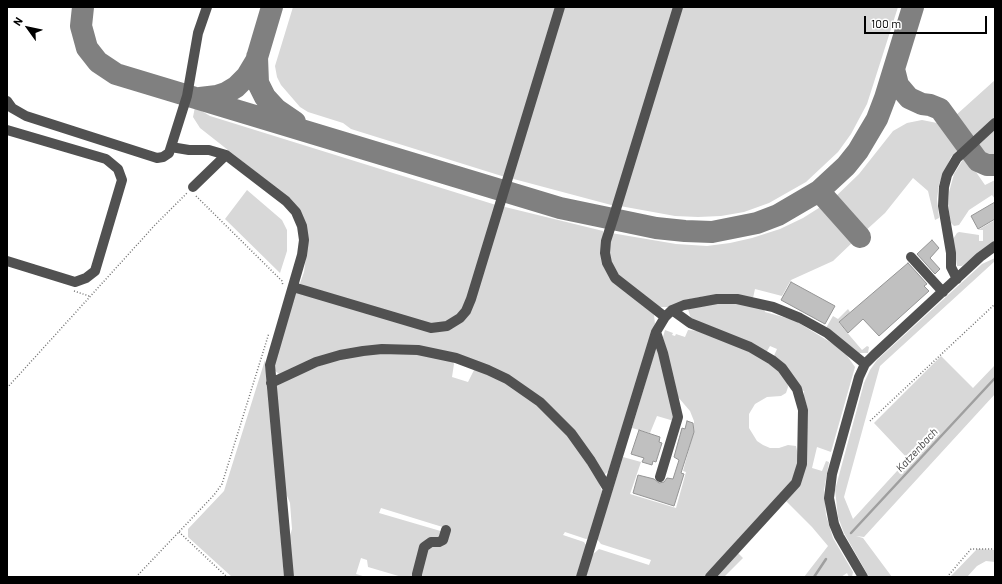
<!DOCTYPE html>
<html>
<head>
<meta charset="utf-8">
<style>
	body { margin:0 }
	#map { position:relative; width:1002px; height:584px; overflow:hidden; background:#fff; font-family:Barlow,sans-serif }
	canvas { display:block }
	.frame { position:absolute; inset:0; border:8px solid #000; pointer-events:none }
	.north { position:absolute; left:8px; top:8px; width:40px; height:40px; -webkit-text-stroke:3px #fff; paint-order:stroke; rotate:303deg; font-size:11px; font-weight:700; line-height:16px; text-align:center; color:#000 }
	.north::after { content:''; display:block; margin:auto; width:14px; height:18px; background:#000; clip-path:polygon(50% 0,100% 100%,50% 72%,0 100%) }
	.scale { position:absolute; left:864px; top:16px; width:123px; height:18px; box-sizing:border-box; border:2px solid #000; border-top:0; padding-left:5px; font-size:12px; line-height:14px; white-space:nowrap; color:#000; -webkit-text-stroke:3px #fff; paint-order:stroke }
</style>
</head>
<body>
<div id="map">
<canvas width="1002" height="584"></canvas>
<div class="frame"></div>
<div class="north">N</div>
<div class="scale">100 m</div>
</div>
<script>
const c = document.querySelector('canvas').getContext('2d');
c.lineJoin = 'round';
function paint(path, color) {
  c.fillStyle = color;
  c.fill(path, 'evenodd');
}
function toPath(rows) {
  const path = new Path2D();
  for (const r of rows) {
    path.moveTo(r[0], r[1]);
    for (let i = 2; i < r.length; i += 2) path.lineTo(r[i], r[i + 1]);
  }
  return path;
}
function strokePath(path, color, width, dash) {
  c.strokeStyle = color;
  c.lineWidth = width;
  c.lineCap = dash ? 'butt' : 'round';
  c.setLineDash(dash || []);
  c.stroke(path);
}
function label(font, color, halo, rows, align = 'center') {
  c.font = font + ' Barlow,sans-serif';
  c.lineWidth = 4;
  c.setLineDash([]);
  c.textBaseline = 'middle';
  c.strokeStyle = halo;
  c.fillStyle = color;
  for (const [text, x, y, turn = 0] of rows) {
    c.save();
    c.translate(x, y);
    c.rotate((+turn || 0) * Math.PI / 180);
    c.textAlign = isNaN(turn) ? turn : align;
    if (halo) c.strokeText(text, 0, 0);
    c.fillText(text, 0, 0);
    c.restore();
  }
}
paint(toPath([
	[293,7,557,7,505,177,351,129,343,123,308,112,300,107,281,85,277,77,275,66],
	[562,7,677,7,615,206,510,178],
	[680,7,898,7,867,104,851,134,838,152,806,182,769,203,744,212,721,216,698,217,675,216,620,206],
	[995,80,995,118,970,139,955,116],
	[195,107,210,116,496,205,463,310,450,321,432,325,299,286,304,272,308,242,280,191,200,128,193,117],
	[922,120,942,124,959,148,951,157,939,184,937,199,939,218,935,220,928,191,913,178,885,213,863,233,832,200,859,174,893,131,907,123],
	[995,128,995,155,992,155,985,154,975,146],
	[965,156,985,185,995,180,995,199,992,195,969,210,959,225,954,226,951,223,948,205,949,192,954,174],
	[247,190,282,220,287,230,287,251,280,273,225,219],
	[501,206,603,231,604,265,654,315,655,324,614,453,608,472,605,474,602,474,588,449,498,371,383,345,279,374,274,370,275,356,295,293,298,292,414,327,460,320],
	[822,206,854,241,833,261,791,280,782,296,755,289,753,298,732,294,700,297,685,300,669,307,657,307,617,276,609,262,611,233,676,244,707,246,730,243,752,238,780,229,803,218],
	[995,220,995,240,962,266,957,266,953,239,957,233,959,232,979,235,979,241,983,241,983,230,978,230],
	[995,258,995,261,880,366,844,497,853,519,908,459,874,423,941,356,973,388,995,365,995,394,864,537,856,536,863,538,892,577,869,577,844,533,838,517,835,490,864,383,870,370,877,360,982,264],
	[709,304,740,304,764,309,765,312,794,320,843,350,855,367,831,452,817,447,812,468,822,471,826,461,829,462,824,490,826,515,833,538,853,572,852,577,849,577,847,573,841,577,804,577,828,546,812,527,786,501,794,490,807,428,808,409,804,398,804,391,801,390,773,358,777,349,770,346,766,353,691,319,688,309],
	[848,309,850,312,839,323,862,350,867,346,869,347,868,353,859,353,826,328,833,316,838,319],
	[665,330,673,333,672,335,675,336,676,334,685,337,688,330,700,331,728,340,776,366,787,380,788,387,786,393,781,396,767,397,755,404,749,414,749,428,757,441,763,445,770,448,779,448,788,445,796,446,800,465,798,474,706,577,586,577,592,555,599,549,649,565,651,560,601,544,597,539,623,457,641,462,630,494,676,508,686,472,683,471,694,431,694,421,690,411,678,397,663,337],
	[656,347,659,348,674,421,657,416,650,433,632,428],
	[385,352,408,352,452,360,454,364,452,377,468,382,475,368,487,373,517,390,537,404,567,433,595,473,602,491,589,538,586,539,565,532,563,535,584,542,586,545,576,577,420,577,426,547,429,544,441,543,445,541,449,529,381,508,379,513,444,532,441,539,427,541,424,544,415,571,415,577,402,577,368,567,367,560,361,558,356,574,366,577,293,577,289,539,292,529,290,503,285,491,276,387,280,381,291,376,294,376,338,359],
	[265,360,284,577,232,577,188,537,188,529,224,491],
	[977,549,995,550,995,562,986,561,977,566,967,577,950,577],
	[738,553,743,558,724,577,713,577]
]), '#d8d8d8');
strokePath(toPath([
	[851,533,995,378],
	[814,577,826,559]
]), '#9f9f9f', 2.5);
strokePath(toPath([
	[83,7,81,26,87,48,98,62,116,74,560,208,656,228,685,231,712,232,757,223,778,215,819,191,846,166,858,151,877,119,885,98,913,7],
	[257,57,258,83,265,97,276,109,295,122],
	[894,69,898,85,909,98,922,104,930,105,940,109,978,161,987,165,995,165],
	[200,98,217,96,226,93,236,87,247,76,256,61,272,7],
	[819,191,860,237]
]), '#808080', 22);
const building = toPath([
	[995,202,995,219,978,229,971,216,995,202],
	[932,240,939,248,930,258,940,269,935,274,917,254,932,240],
	[908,263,927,284,924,286,929,291,879,336,863,319,848,333,839,322,908,263],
	[791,282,835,306,825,324,781,300,791,282],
	[687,421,693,423,694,432,681,473,684,474,674,506,633,493,638,475,654,479,659,483,664,482,667,478,673,479,679,460,674,457,682,428,685,429,687,421],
	[639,430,660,437,659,442,662,443,656,462,653,461,652,465,642,462,644,458,631,454,639,430]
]);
paint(building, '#c0c0c0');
strokePath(building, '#959595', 1);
strokePath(toPath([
	[196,196,282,281,283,286],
	[74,291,89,296],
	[7,388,155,225,187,193],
	[870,421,995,304],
	[179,532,227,577],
	[136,577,214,495,222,484,269,333],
	[947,577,971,549,995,549]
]), '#737373', 1.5, [1, 2]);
strokePath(toPath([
	[7,101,12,108,26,116,157,158,163,157,169,153,187,96,198,33,207,7],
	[7,130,106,159,118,169,122,180,95,271,86,278,75,282,7,261],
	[171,147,189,150,209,150,226,155,286,201,296,212,302,226,304,240,302,255,270,365,289,577],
	[193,187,226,155],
	[911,257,943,292],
	[957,279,951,267,951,253,943,206,944,187,947,175,957,158,995,123],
	[293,287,431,328,447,326,460,318,466,311,471,299,560,7],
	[672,310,690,323,750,347,772,360,782,368,797,389,803,410,802,464,796,483,710,577],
	[665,317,615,278,607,263,605,253,606,241,613,219,678,7],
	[656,332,663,353,678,417,660,477],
	[271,383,316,362,340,355,363,351,382,349,418,350,456,358,488,370,507,379,540,402,571,433,591,461,608,489],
	[417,577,417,574,424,547,431,542,439,542,443,540,446,530],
	[581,577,656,332,665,317,672,310,684,305,717,299,737,299,773,307,800,318,827,333,865,364],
	[863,577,839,536,834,524,829,498,832,474,859,377,865,364,874,355,980,257,995,246]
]), '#515151', 10);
label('italic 11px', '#404040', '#fff', [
	["Katzenbach",917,450,-47]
]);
</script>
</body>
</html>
